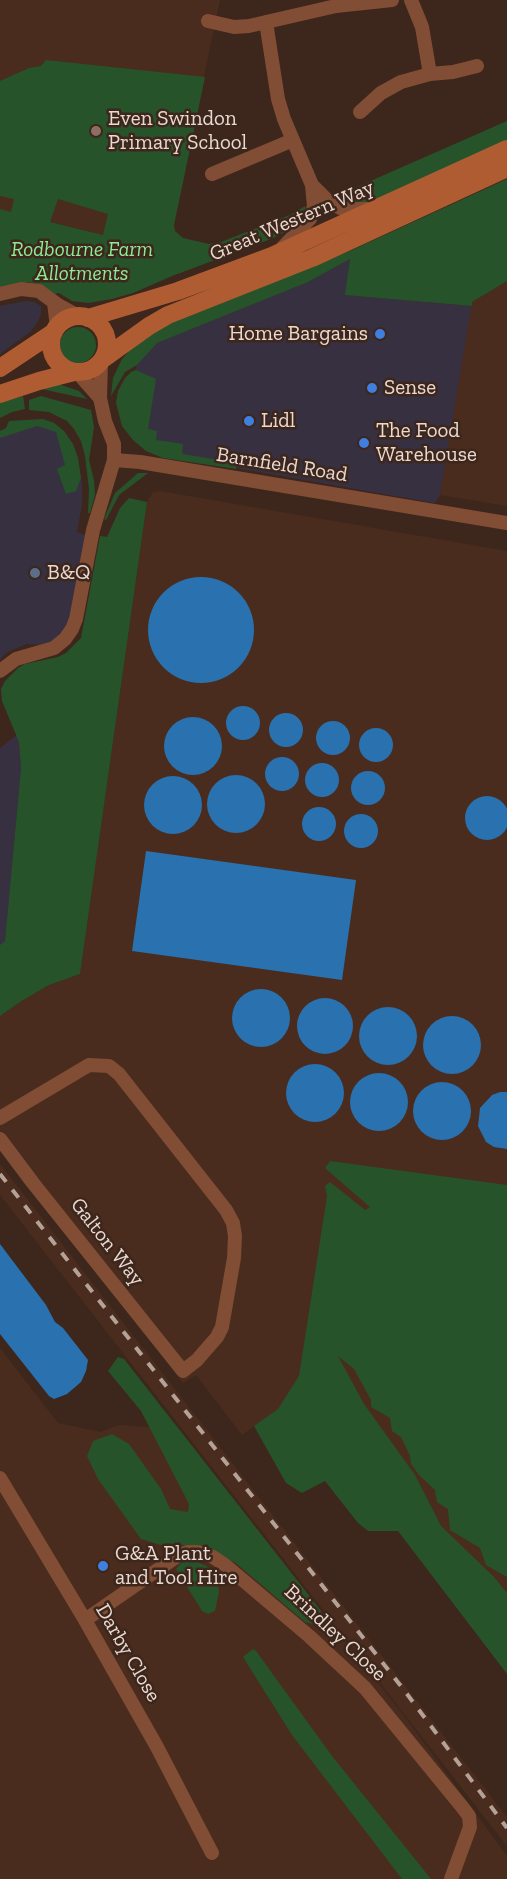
<!DOCTYPE html>
<html>
<head>
<meta charset="utf-8">
<style>
	body { margin:0 }
	canvas { display:block; background:#3d261b }
</style>
</head>
<body>
<canvas width="507" height="1879"></canvas>
<script>
const c = document.querySelector('canvas').getContext('2d');
c.lineJoin = 'round';
function paint(path, color) {
  c.fillStyle = color;
  c.fill(path, 'evenodd');
}
function toPath(rows) {
  const path = new Path2D();
  for (const r of rows) {
    if (r.length === 3) {
      path.moveTo(r[0] + r[2], r[1]);
      path.arc(r[0], r[1], r[2], 0, 2 * Math.PI);
      continue;
    }
    path.moveTo(r[0], r[1]);
    for (let i = 2; i < r.length; i += 2) path.lineTo(r[i], r[i + 1]);
  }
  return path;
}
function strokePath(path, color, width, dash) {
  c.strokeStyle = color;
  c.lineWidth = width;
  c.lineCap = dash ? 'butt' : 'round';
  c.setLineDash(dash || []);
  c.stroke(path);
}
function label(font, color, halo, rows, align = 'center') {
  c.font = font + ' "Zilla Slab",serif';
  c.lineWidth = 5;
  c.setLineDash([]);
  c.textBaseline = 'middle';
  c.strokeStyle = halo;
  c.fillStyle = color;
  for (const [text, x, y, turn = 0] of rows) {
    c.save();
    c.translate(x, y);
    c.rotate((+turn || 0) * Math.PI / 180);
    c.textAlign = isNaN(turn) ? turn : align;
    if (halo) c.strokeText(text, 0, 0);
    c.fillText(text, 0, 0);
    c.restore();
  }
}
paint(toPath([
	[350,259,346,295,472,306,440,495,435,503,162,455,147,444,133,378,138,362,157,343,308,282],
	[26,301,34,302,41,306,41,313,38,322,30,332,0,354,0,306],
	[43,419,54,423,64,431,73,444,78,458,82,485,82,505,77,532,86,535,71,621,61,635,47,645,26,644,6,653,0,660,0,431,6,428,9,421],
	[17,735,19,742,21,768,5,942,0,945,0,748]
]), '#373041');
paint(toPath([
	[0,0,220,0,167,252,55,223,29,219,0,209],
	[507,281,507,506,440,495,472,302],
	[160,491,507,551,507,1671,299,1377,278,1409,242,1435,196,1375,183,1383,0,1150,0,1016,20,1002,49,985,80,974,147,502,153,492],
	[0,1164,507,1817,507,1846,0,1195],
	[0,1348,58,1423,100,1432,119,1425,179,1429,408,1721,507,1856,507,1879,0,1879]
]), '#492c1d');
paint(toPath([
	[46,60,205,77,174,225,175,231,183,238,209,244,221,242,290,215,305,206,306,213,301,221,289,230,271,239,172,276,133,293,112,299,88,303,72,301,59,293,55,294,41,285,28,282,0,288,0,209,11,212,14,199,0,196,0,81,29,68,41,66],
	[58,199,108,214,103,235,50,222],
	[507,121,507,141,385,196,360,204,345,204,334,197],
	[507,179,507,281,472,302,472,306,345,295,350,259,308,282,157,343,137,365,125,372,111,396,113,378,122,359,131,349,156,328,352,250],
	[78,345,18],
	[136,370,156,379,148,429,157,431,156,440,183,444,182,452,183,454,237,463,236,469,163,458,146,451,133,440,122,426,116,403,118,391,125,378,131,372],
	[58,384,79,391,87,399,42,389],
	[23,396,25,409,12,412,0,418,0,403],
	[41,396,91,410,94,427,89,460,94,481,95,495,90,513,88,513,89,489,85,456,81,441,74,429,67,421,49,412,29,410,29,400],
	[43,419,54,423,64,431,73,444,78,458,81,478,76,491,66,494,57,469,65,465,56,432,37,426,0,438,0,431,6,428,9,421],
	[138,473,148,473,119,495,106,520,104,519,115,493],
	[129,498,147,502,80,974,49,985,20,1002,0,1016,0,945,5,941,21,768,19,742,2,701,1,689,5,681,18,668,25,664,58,657,66,653,81,638,100,536,107,537,120,508],
	[330,1161,507,1185,507,1577,486,1565,480,1548,450,1530,448,1509,437,1502,435,1490,419,1475,411,1464,410,1456,401,1437,392,1431,390,1418,371,1407,371,1400,354,1369,338,1356,364,1404,415,1475,441,1526,494,1577,507,1593,507,1674,398,1531,368,1531,358,1523,325,1481,302,1493,286,1483,254,1426,278,1409,299,1376,327,1196,325,1186,330,1182,365,1210,370,1207,325,1168],
	[118,1357,124,1359,321,1611,313,1624,305,1622,237,1564,202,1545,161,1545,141,1539,98,1479,87,1456,93,1441,112,1434,129,1444,161,1489,170,1509,188,1512,189,1504,141,1411,108,1371],
	[193,1560,213,1569,217,1575,219,1592,215,1611,208,1614,202,1611,176,1569,181,1563],
	[253,1649,256,1651,332,1756,431,1879,402,1879,292,1735,243,1657]
]), '#27532b');
paint(toPath([
	[201,630,53],
	[243,723,17],
	[286,730,17],
	[193,746,29],
	[333,738,17],
	[376,745,17],
	[282,774,17],
	[322,780,17],
	[368,788,17],
	[236,804,29],
	[173,805,29],
	[487,818,22],
	[319,824,17],
	[361,831,17],
	[146,851,356,880,342,980,132,951],
	[261,1018,29],
	[325,1026,28],
	[388,1036,29],
	[452,1045,29],
	[315,1093,29],
	[379,1102,29],
	[442,1111,29],
	[500,1092,507,1092,507,1149,494,1147,486,1142,478,1126,480,1108,492,1095],
	[0,1244,46,1305,55,1322,63,1328,88,1360,86,1371,81,1382,67,1394,54,1399,49,1396,0,1334]
]), '#2a71af');
strokePath(toPath([
	[411,0,422,27,430,74],
	[208,21,234,27,249,26,336,6,392,0],
	[266,22,278,99,284,119,312,185,328,201,342,209,368,209],
	[360,112,381,93,401,82,430,74,453,72,477,66],
	[212,174,293,140],
	[282,248,310,219,314,206,312,185],
	[0,294,21,289,39,291,58,305,78,316],
	[54,303,57,327],
	[101,362,100,398,105,421,114,444,114,460,140,462,507,523],
	[77,372,100,398],
	[0,671,16,659,54,648,65,639,72,629,76,619,93,530,114,460],
	[0,1118,89,1065,109,1066,119,1074,226,1210,233,1223,235,1236,234,1258,222,1327,217,1337,197,1360,183,1371,33,1183,0,1139],
	[0,1478,85,1620,157,1747,212,1853],
	[85,1620,179,1555,187,1552,199,1552,213,1557,225,1565,309,1636,365,1688,463,1808,469,1816,470,1827,451,1879]
]), '#814d34', 14);
strokePath(toPath([
	[79,344,28],
	[88,318,178,291,272,256,507,149],
	[103,359,149,326,168,315,312,258,507,168],
	[0,368,54,332],
	[0,394,39,381,74,372]
]), '#b05c33', 18);
strokePath(toPath([
	[0,1174,404,1690,507,1828]
]), '#b4a299', 4, [10, 10]);
for (const [x, y, r, color] of [
	[96,131,6,"#8d6e63"],
	[380,334,6,"#3f7fe0"],
	[372,388,6,"#3f7fe0"],
	[249,421,6,"#3f7fe0"],
	[364,443,6,"#3f7fe0"],
	[35,573,6,"#5c6f8a"],
	[103,1566,6,"#3f7fe0"]
]) {
  const dot = new Path2D();
  dot.arc(x, y, r, 0, 2 * Math.PI);
  c.fillStyle = color;
  c.fill(dot);
  strokePath(dot, '#3d261b', 2);
}
label('21px', '#e9d9d1', '#3d261b', [
	["Even Swindon",108,119],
	["Primary School",108,143],
	["Home Bargains",368,334,"right"],
	["Sense",384,388],
	["Lidl",261,421],
	["The Food",376,431],
	["Warehouse",376,455],
	["B&Q",47,573],
	["G&A Plant",115,1554],
	["and Tool Hire",115,1578]
], 'left');
label('21px', '#e9d9d1', '#3d261b', [
	["Great Western Way",292,221,-23],
	["Barnfield Road",282,465,9],
	["Galton Way",107,1242,52],
	["Brindley Close",335,1633,43],
	["Darby Close",128,1653,60]
]);
label('italic 21px', '#8ceb94', '#3d261b', [
	["Rodbourne Farm",82,250],
	["Allotments",82,274]
]);
</script>
</body>
</html>
